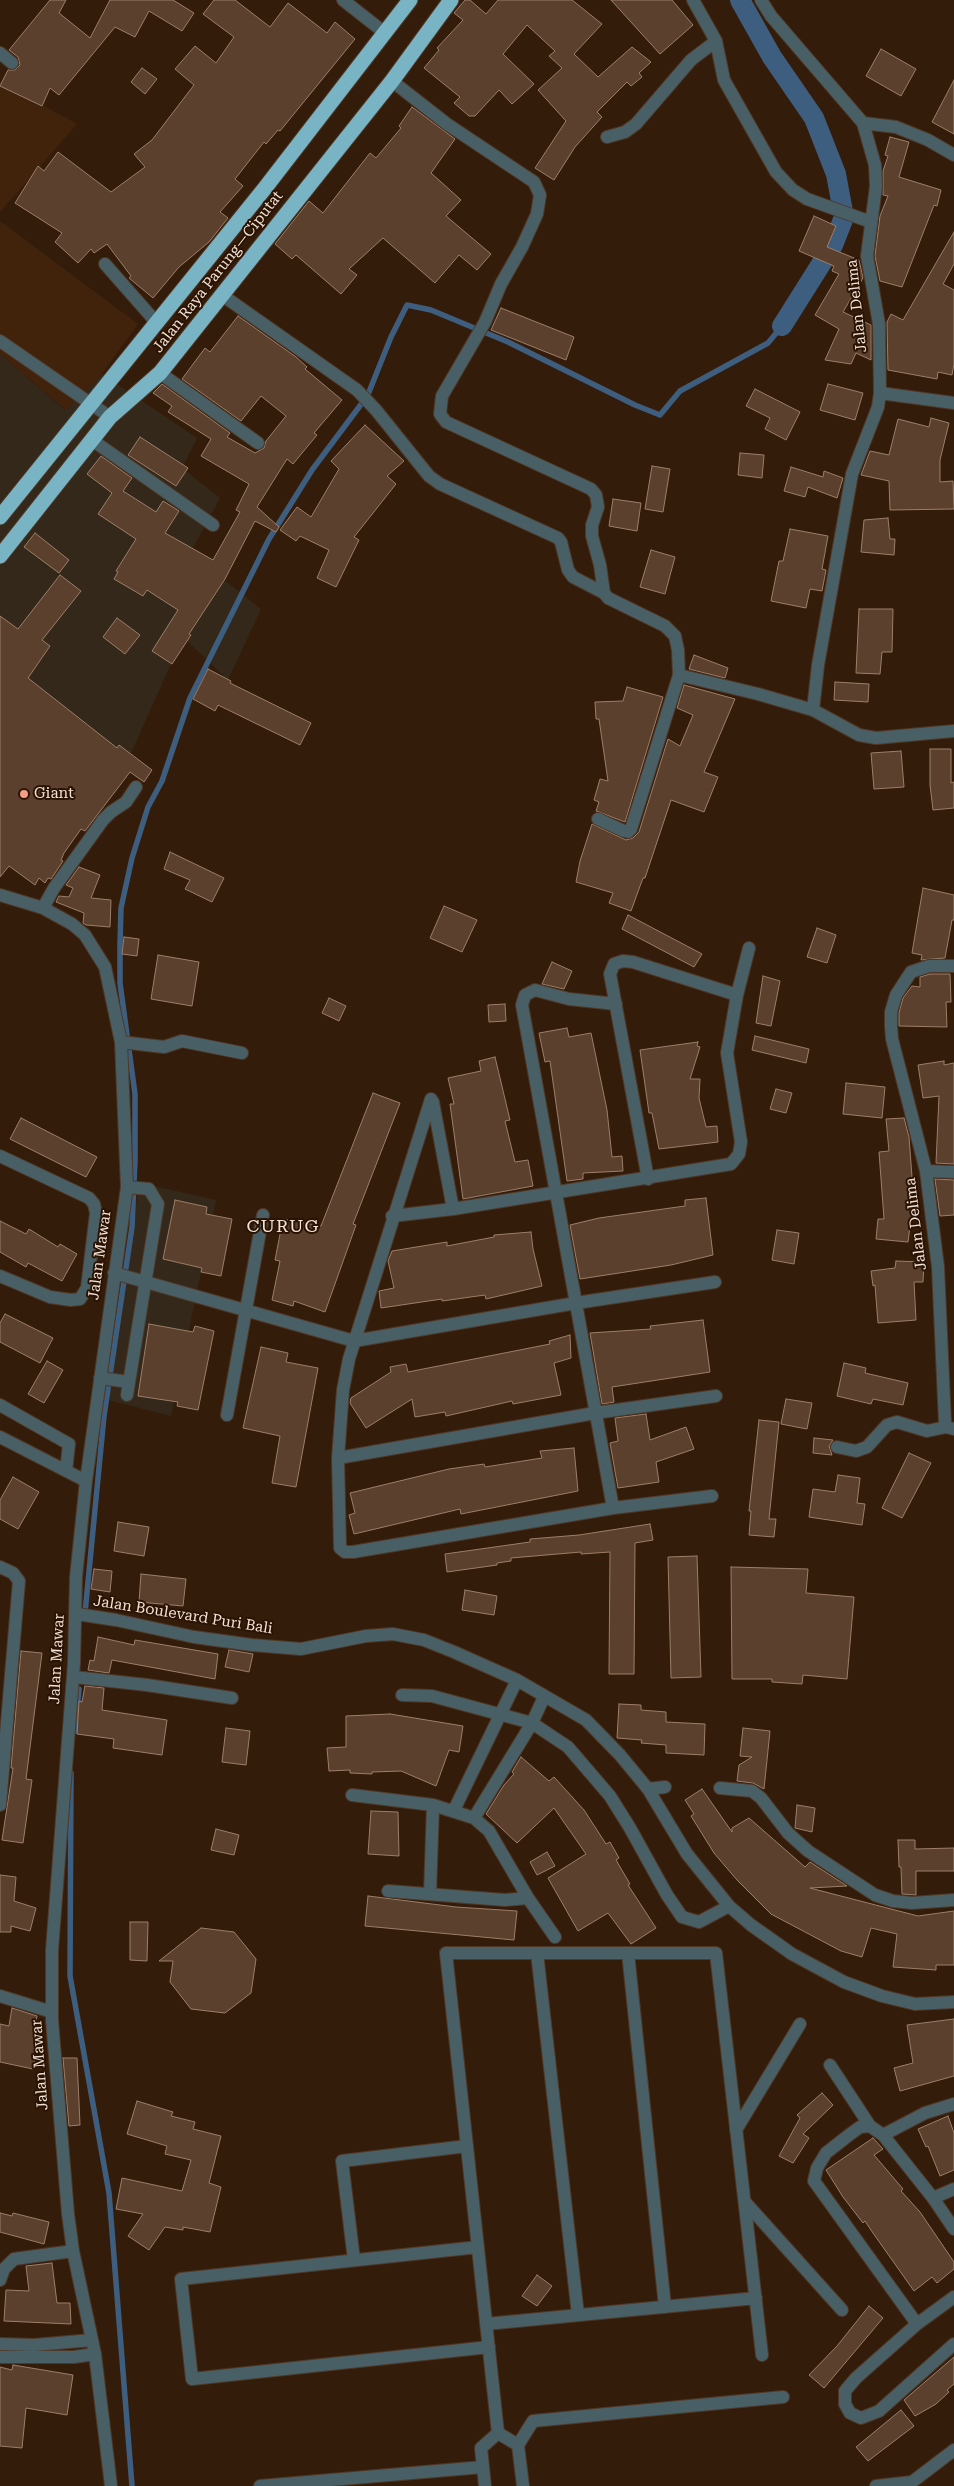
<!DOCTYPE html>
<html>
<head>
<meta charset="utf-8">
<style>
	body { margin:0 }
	canvas { display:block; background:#341c0a }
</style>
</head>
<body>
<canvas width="954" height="2486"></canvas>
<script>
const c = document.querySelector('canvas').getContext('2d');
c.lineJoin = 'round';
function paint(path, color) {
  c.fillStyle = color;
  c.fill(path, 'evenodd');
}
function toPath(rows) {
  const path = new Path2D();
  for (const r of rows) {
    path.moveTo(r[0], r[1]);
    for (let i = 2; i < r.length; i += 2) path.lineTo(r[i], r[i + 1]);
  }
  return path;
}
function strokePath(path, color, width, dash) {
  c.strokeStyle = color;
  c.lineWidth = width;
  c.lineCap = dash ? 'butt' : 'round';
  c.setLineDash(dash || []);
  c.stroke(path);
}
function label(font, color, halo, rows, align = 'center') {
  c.font = font + ' "Roboto Serif",serif';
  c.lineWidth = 4;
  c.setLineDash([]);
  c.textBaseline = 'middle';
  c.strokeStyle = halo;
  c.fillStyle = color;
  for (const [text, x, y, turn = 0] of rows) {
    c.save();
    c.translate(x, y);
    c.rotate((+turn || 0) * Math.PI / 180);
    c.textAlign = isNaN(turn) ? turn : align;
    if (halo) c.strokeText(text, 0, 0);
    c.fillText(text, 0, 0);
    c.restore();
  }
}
paint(toPath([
	[0,354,65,410,102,374,197,438,182,468,220,498,188,557,213,571,261,609,228,680,183,637,131,753,105,746,0,864],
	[140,1183,216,1200,171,1416,100,1398]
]), '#332819');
paint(toPath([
	[0,82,77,124,0,212],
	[0,221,138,324,102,374,66,410,0,354]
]), '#41230b');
strokePath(toPath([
	[367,397,391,337,407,305,431,310,508,342,635,405,660,415,680,391,768,343,782,326],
	[85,1613,104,1416,132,1227,135,1160,135,1094,120,983,120,944,121,908,132,858,148,807,162,781,190,698,269,539,312,470,362,403],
	[75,1731,79,1689],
	[71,1773,70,1976,109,2193,132,2486]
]), '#3e5e7f', 5.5);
strokePath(toPath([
	[740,0,772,57,814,118,836,174,844,217,833,245,782,326]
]), '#3e5e7f', 20);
const building = toPath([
	[50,0,66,0,59,13,90,38,110,0,173,0,194,13,182,31,149,11,135,37,115,27,59,95,50,88,42,106,0,86,8,70,15,70,20,65,18,57,9,50,50,0],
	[214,0,235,0,270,27,288,3,327,33,335,22,355,39,280,131,278,130,266,144,264,142,235,179,243,186,220,212,228,218,209,242,179,267,153,298,129,278,131,276,107,244,94,253,91,249,78,263,55,242,62,233,15,203,38,166,44,171,58,152,111,192,145,167,134,154,152,140,194,85,175,69,195,46,216,63,234,37,203,14,214,0],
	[465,0,470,0,486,14,498,0,572,0,602,24,574,54,598,77,632,47,651,62,639,73,642,77,631,86,627,82,597,112,602,117,575,147,554,180,535,168,566,121,538,90,562,68,549,56,555,51,527,25,503,54,534,84,512,104,499,90,475,116,469,116,454,103,460,97,424,68,439,50,437,48,463,20,454,13,465,0],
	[611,0,672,0,693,25,660,54,611,0],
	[881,49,916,69,901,96,866,76,881,49],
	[142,68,157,79,145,94,131,82,142,68],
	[954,80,954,134,932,122,954,80],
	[412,107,455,139,431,173,461,200,446,216,491,254,477,270,459,255,435,283,383,238,349,269,357,275,341,294,296,255,292,259,275,244,309,201,323,213,370,153,376,158,401,128,399,126,412,107],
	[890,137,909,142,899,177,941,190,937,206,934,205,902,287,880,281,875,256,880,216,888,196,883,195,883,171,888,156,885,155,890,137],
	[814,216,836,226,827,247,859,260,863,278,843,312,871,325,871,360,856,353,851,364,825,360,839,329,815,315,839,274,832,271,834,266,799,251,814,216],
	[954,232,954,264,943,284,954,290,954,364,952,375,938,372,937,379,888,370,887,322,891,314,903,320,954,232],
	[501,308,574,337,566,360,491,330,501,308],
	[238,316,296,357,307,367,305,369,342,400,314,433,317,435,293,464,287,459,257,507,279,527,276,532,255,521,225,579,189,634,191,635,172,664,152,651,178,610,147,590,143,596,114,579,118,572,116,571,136,539,98,514,112,493,87,474,101,456,132,478,123,491,156,512,163,501,179,511,165,533,213,560,240,512,236,510,249,484,201,456,211,439,168,412,172,406,153,393,162,384,230,433,227,437,255,453,264,448,266,441,286,416,261,396,241,421,182,379,205,348,210,352,238,316],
	[828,384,863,393,855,420,820,410,828,384],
	[755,389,800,412,786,440,765,429,770,418,746,406,755,389],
	[931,418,949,423,940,460,940,482,953,481,954,509,890,510,889,481,861,475,870,451,889,455,898,419,929,427,931,418],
	[365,425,404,461,387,476,396,484,354,537,359,540,336,587,317,578,329,550,300,536,296,541,280,530,297,507,311,517,339,469,331,461,365,425],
	[140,437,188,468,176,486,128,455,140,437],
	[740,453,764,455,762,478,738,475,740,453],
	[652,466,670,469,663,512,645,509,652,466],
	[791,467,823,477,824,471,843,478,837,498,808,487,805,497,784,491,791,467],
	[613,499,641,503,637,531,609,526,613,499],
	[888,518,890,539,895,539,894,555,861,552,864,520,888,518],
	[790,529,828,536,822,569,826,570,822,591,810,589,806,608,771,601,779,561,783,561,790,529],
	[35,533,69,560,59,573,24,547,35,533],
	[651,550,675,557,665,594,640,587,651,550],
	[60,575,81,591,42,640,50,646,28,678,117,748,119,745,152,770,144,782,130,772,85,831,81,829,64,853,61,860,63,861,51,879,48,878,45,883,39,878,35,885,9,866,0,877,0,616,18,629,60,575],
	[859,609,893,609,892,652,882,652,880,674,856,673,859,609],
	[117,618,140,635,125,654,103,637,117,618],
	[694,655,728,668,725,678,689,669,694,655],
	[208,669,231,681,230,683,311,723,300,745,218,705,215,711,193,699,208,669],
	[835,682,869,684,868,702,834,700,835,682],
	[684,685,735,699,704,772,718,777,704,812,671,800,645,878,643,878,631,911,609,903,613,893,576,882,580,861,592,824,626,840,633,838,639,832,668,739,680,746,693,715,677,708,684,685],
	[627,687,663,697,625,822,596,811,599,802,594,800,600,779,608,781,599,719,596,719,595,702,623,701,627,687],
	[930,749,951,749,951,783,954,782,954,808,933,810,930,785,930,749],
	[901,751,904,787,874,789,871,753,901,751],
	[170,852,224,878,212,902,185,889,190,880,164,869,170,852],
	[79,867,100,875,91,898,111,900,110,927,86,925,83,923,84,913,56,902,59,896,69,897,73,888,66,885,79,867],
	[923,888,954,895,954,920,952,920,945,958,921,960,922,955,912,953,923,888],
	[444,906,477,920,462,952,430,938,444,906],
	[628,915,702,954,694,967,622,929,628,915],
	[817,928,836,935,827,963,807,957,817,928],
	[124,937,139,939,137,956,122,954,124,937],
	[158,955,199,962,192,1006,151,999,158,955],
	[552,962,572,971,564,989,542,984,552,962],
	[930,974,950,974,951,1002,946,1002,947,1027,899,1026,899,1013,903,998,912,986,920,987,920,977,930,974],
	[763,976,780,981,771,1026,756,1023,763,976],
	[329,998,346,1006,339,1021,322,1013,329,998],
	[505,1004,506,1021,489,1022,488,1005,505,1004],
	[567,1028,569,1037,591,1033,607,1110,612,1157,622,1156,623,1171,583,1173,583,1179,567,1181,550,1061,545,1062,539,1033,567,1028],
	[755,1036,809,1049,806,1063,752,1050,755,1036],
	[698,1042,697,1046,700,1047,690,1079,700,1079,699,1098,706,1127,717,1126,718,1142,659,1149,652,1113,649,1113,640,1050,698,1042],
	[495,1057,510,1120,505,1121,515,1162,528,1160,533,1186,463,1199,450,1104,454,1104,448,1078,481,1071,479,1061,495,1057],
	[944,1061,944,1065,954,1063,954,1164,936,1163,939,1096,923,1098,918,1065,944,1061],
	[846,1083,885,1087,882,1118,843,1114,846,1083],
	[776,1089,792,1093,786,1113,770,1109,776,1089],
	[373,1093,400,1103,353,1224,356,1225,325,1312,294,1301,293,1306,272,1300,280,1261,275,1260,283,1219,321,1226,373,1093],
	[21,1118,97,1157,86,1177,10,1139,21,1118],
	[904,1118,909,1137,915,1217,911,1218,908,1242,876,1239,878,1219,884,1219,879,1152,889,1151,886,1119,904,1118],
	[935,1179,954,1180,954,1215,940,1216,935,1179],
	[706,1198,713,1255,671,1265,580,1279,570,1225,599,1218,685,1206,685,1200,706,1198],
	[175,1200,207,1207,206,1214,232,1219,221,1276,201,1272,202,1268,163,1259,175,1200],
	[0,1221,26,1234,29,1229,58,1247,60,1244,77,1254,62,1281,28,1263,26,1267,0,1252,0,1221],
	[777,1230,799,1233,794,1264,772,1260,777,1230],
	[531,1232,533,1249,542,1286,486,1299,485,1295,442,1301,442,1299,381,1308,379,1291,394,1288,388,1261,392,1251,447,1242,447,1246,494,1237,494,1235,531,1232],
	[896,1261,924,1262,923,1282,914,1282,916,1320,878,1323,875,1285,873,1286,871,1271,895,1268,896,1261],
	[5,1314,53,1338,40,1363,0,1342,0,1323,5,1314],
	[703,1320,710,1372,612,1387,614,1402,602,1404,590,1333,651,1329,650,1326,703,1320],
	[149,1324,193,1332,195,1326,214,1331,198,1410,177,1406,178,1402,138,1396,149,1324],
	[570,1335,571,1358,554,1363,561,1395,513,1404,512,1401,446,1416,445,1412,415,1417,412,1399,366,1428,350,1403,351,1398,391,1372,390,1367,406,1364,408,1372,550,1344,549,1341,570,1335],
	[261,1347,288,1353,286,1362,318,1368,296,1487,272,1483,280,1436,243,1428,261,1347],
	[47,1361,63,1370,44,1403,28,1394,47,1361],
	[844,1363,866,1368,865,1373,908,1383,903,1405,873,1399,871,1404,837,1396,844,1363],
	[786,1399,812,1403,807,1429,781,1424,786,1399],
	[646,1414,650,1440,686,1427,694,1449,656,1462,659,1482,618,1488,610,1443,618,1441,615,1418,646,1414],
	[759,1420,779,1422,769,1519,776,1519,774,1537,749,1535,751,1511,749,1511,759,1420],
	[814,1438,833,1440,829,1446,832,1455,813,1453,814,1438],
	[574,1448,578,1491,461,1514,460,1509,354,1534,349,1515,355,1513,350,1493,449,1469,484,1464,485,1467,542,1458,540,1451,574,1448],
	[909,1453,931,1463,902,1518,882,1508,909,1453],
	[838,1475,860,1478,857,1503,865,1504,862,1525,809,1517,813,1489,835,1492,838,1475],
	[13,1477,39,1492,18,1529,0,1519,0,1500,13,1477],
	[118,1522,149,1527,144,1556,114,1551,118,1522],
	[650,1524,653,1540,635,1543,634,1674,609,1674,610,1552,581,1554,581,1552,511,1558,511,1561,497,1563,497,1565,447,1572,445,1554,530,1542,530,1539,579,1535,650,1524],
	[697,1556,701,1677,671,1678,668,1557,697,1556],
	[731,1567,808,1569,806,1593,854,1597,847,1679,803,1675,802,1684,772,1682,772,1679,732,1679,731,1567],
	[94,1569,112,1571,110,1592,91,1589,94,1569],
	[141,1574,186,1579,183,1606,139,1602,141,1574],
	[465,1590,497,1596,494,1615,462,1610,465,1590],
	[98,1637,134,1645,135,1640,218,1654,215,1679,112,1660,109,1673,88,1670,90,1660,94,1661,98,1637],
	[229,1650,253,1654,249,1672,225,1667,229,1650],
	[21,1651,42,1653,26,1779,32,1780,23,1843,2,1840,13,1768,11,1768,21,1651],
	[85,1686,104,1688,102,1710,167,1720,162,1755,113,1748,114,1739,77,1734,79,1701,82,1702,85,1686],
	[619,1704,641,1705,641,1710,666,1712,666,1722,705,1724,704,1755,666,1753,666,1745,641,1743,642,1740,617,1738,619,1704],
	[390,1714,463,1726,459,1752,449,1750,436,1786,401,1771,372,1772,372,1774,350,1773,350,1770,329,1771,327,1748,346,1747,346,1716,390,1714],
	[226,1728,250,1731,246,1765,222,1762,226,1728],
	[743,1728,770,1731,764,1789,753,1783,737,1781,739,1765,752,1757,740,1756,743,1728],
	[521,1757,549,1781,554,1777,584,1810,606,1844,610,1842,619,1858,616,1860,630,1884,628,1885,656,1928,631,1944,608,1913,578,1931,548,1878,586,1854,554,1808,517,1843,486,1814,504,1785,514,1774,512,1772,521,1757],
	[702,1789,732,1832,732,1828,749,1818,805,1867,810,1862,847,1886,810,1888,918,1916,954,1911,954,1965,936,1965,936,1970,893,1967,897,1934,871,1928,862,1957,841,1951,771,1914,737,1880,714,1853,691,1816,694,1814,685,1800,702,1789],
	[797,1805,815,1808,812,1832,795,1828,797,1805],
	[371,1811,398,1812,399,1856,368,1854,371,1811],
	[216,1829,239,1835,234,1855,211,1850,216,1829],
	[898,1840,915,1840,915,1849,954,1848,954,1871,916,1871,916,1895,902,1894,901,1867,899,1867,898,1840],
	[547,1852,555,1866,537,1875,530,1862,547,1852],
	[0,1875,16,1877,14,1901,36,1908,30,1931,11,1926,11,1932,0,1932,0,1875],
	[368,1896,456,1907,517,1911,514,1940,365,1926,368,1896],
	[130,1922,148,1922,147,1961,130,1960,130,1922],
	[201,1928,234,1932,256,1959,251,1993,225,2013,191,2009,170,1982,173,1961,159,1961,201,1928],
	[12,2008,37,2016,35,2026,42,2026,33,2069,0,2062,0,2024,9,2026,12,2008],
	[954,2019,954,2076,900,2091,894,2068,913,2063,907,2025,954,2019],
	[63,2058,77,2058,80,2125,69,2126,63,2058],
	[822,2093,833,2105,803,2134,809,2138,793,2163,779,2156,800,2118,797,2115,822,2093],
	[137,2101,173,2112,171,2116,195,2122,193,2129,221,2136,209,2183,221,2187,210,2232,183,2227,183,2230,165,2227,149,2250,128,2236,143,2214,116,2209,122,2178,182,2191,191,2160,165,2154,167,2146,127,2134,137,2101],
	[948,2116,954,2133,954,2170,940,2176,928,2146,926,2147,918,2129,948,2116],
	[873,2138,883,2149,874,2155,903,2189,901,2191,920,2212,954,2262,954,2269,937,2283,932,2277,914,2291,873,2233,865,2221,863,2223,843,2197,826,2170,873,2138],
	[0,2213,12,2216,13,2213,49,2222,44,2244,0,2232,0,2213],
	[52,2263,57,2303,70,2303,71,2324,4,2321,6,2290,29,2291,26,2266,52,2263],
	[537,2275,552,2286,537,2306,522,2296,537,2275],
	[869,2306,883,2318,824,2388,809,2375,837,2346,869,2306],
	[954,2357,954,2384,947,2390,949,2392,936,2404,915,2416,904,2400,954,2357],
	[13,2365,73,2375,67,2415,26,2408,22,2448,0,2446,0,2367,12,2370,13,2365],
	[901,2410,914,2426,868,2461,856,2447,901,2410]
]);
paint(building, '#5b402d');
strokePath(building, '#9c7e69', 1);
const minor = toPath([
	[343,0,385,33],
	[693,0,716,41,724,80,776,172,793,190,807,199,871,222],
	[761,0,771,16,863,123,875,165,876,186,867,256,879,324,880,393,954,403],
	[0,53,12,63],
	[392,81,447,124,534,182,540,195,537,214,522,247,501,284,485,322,442,396,440,414,446,422,591,489,596,495,598,507,592,525,592,536,600,565,604,593,608,598,665,626,675,636,678,650,679,675,631,829,628,832,624,831,598,819],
	[863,123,896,127,928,140,954,155],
	[607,137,625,132,636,124,691,60,716,41],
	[105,264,156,322],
	[222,295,357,390,376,410,429,476,440,484,558,538,561,542,568,570,573,577,604,593],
	[0,341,110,417],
	[160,373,258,443],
	[92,440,213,525],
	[679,675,758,694,813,710,859,735,876,738,954,731],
	[813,710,818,665,852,474,878,407,880,393],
	[0,895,43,908,72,924,85,935,105,967,121,1042,127,1187,86,1481,76,1577,74,1663,52,1950,52,2020,68,2214,73,2251,95,2354,111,2486],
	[43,908,54,888,103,820,111,812,126,802,136,787],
	[954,966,929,966,911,972,896,995,891,1012,891,1026,892,1039,926,1171,938,1267,945,1423,946,1427,954,1429],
	[121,1042,164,1047,182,1041,242,1053],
	[0,1156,89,1198,94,1204,96,1213,87,1288,80,1299,71,1300,50,1297,0,1276],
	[926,1171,954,1172],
	[648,1179,610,974,614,964,623,961,633,962,737,995],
	[453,1209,433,1102,431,1099,349,1359,343,1390,338,1458,340,1548,345,1552,353,1552,613,1508,712,1496],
	[392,1216,453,1209,731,1164,739,1154,741,1142,727,1053,737,995,749,948],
	[114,1273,354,1341,576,1303,715,1282],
	[100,1378,129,1382],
	[127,1395,158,1204,149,1189,127,1187],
	[0,1405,69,1444,66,1471],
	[227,1415,263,1215],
	[0,1437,86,1481],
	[837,1447,856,1451,867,1447,887,1425,897,1422,927,1431,946,1427],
	[338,1458,595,1413,716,1396],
	[613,1508,522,1005,525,995,535,990,569,999,616,1004],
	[0,1567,13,1573,19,1581,0,1805],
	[77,1614,116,1620,194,1637,252,1645,301,1649,366,1636,393,1634,424,1640,454,1652,517,1680,586,1720,620,1755,648,1789,687,1854,729,1906,751,1925,792,1954,844,1982,882,1996,915,2004,954,2002],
	[74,1677,147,1685,232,1698],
	[402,1695,432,1696,532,1723,568,1747,610,1796,630,1828,667,1895,682,1917,699,1922,729,1906],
	[720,1788,752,1791,761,1798,788,1833,808,1851,875,1895,893,1901,912,1903,954,1900],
	[648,1789,665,1787],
	[352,1795,433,1805,430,1894],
	[433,1805,474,1818,489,1831,528,1898,555,1937],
	[454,1810,517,1680],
	[474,1818,532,1723,544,1697],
	[388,1891,505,1900,528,1898],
	[537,1953,578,2315],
	[628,1953,665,2307],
	[0,1996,52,2012],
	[830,2065,870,2126],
	[736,2130,800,2024],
	[883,2135,925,2113,954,2104],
	[933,2198,954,2189],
	[745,2202,842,2310],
	[478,2247,181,2279,192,2379,489,2347],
	[354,2260,342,2161,467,2146],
	[0,2280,4,2269,14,2259,73,2251],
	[954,2297,917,2324,856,2378,845,2391,845,2404,850,2413,861,2418,879,2411,954,2344],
	[486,2324,756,2298],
	[917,2324,814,2181,817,2168,826,2153,849,2135,860,2127,870,2126,883,2135,933,2198,954,2229],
	[0,2344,34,2345,92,2340],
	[0,2357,74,2357,95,2354],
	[498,2433,446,1953,716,1953,762,2355],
	[498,2433,518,2445,523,2486],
	[518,2445,533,2421,783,2397],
	[260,2486,483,2467],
	[485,2486,481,2448,498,2433],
	[876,2486,912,2482,954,2450]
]);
const highway = toPath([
	[0,517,265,188,410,0],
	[0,556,110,417,160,373,392,81,451,0]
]);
strokePath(minor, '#4f3827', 14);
strokePath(highway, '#4f3827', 17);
strokePath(minor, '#495f66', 12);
strokePath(highway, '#79b4c5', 15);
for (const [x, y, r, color] of [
	[24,794,5,"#f49e86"]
]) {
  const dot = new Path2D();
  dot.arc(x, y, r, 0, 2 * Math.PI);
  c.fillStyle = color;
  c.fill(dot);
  strokePath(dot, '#2a1302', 2);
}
label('15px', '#f2e1d6', '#2a1302', [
	["Jalan Raya Parung—Ciputat",218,272,-52],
	["Jalan Delima",857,306,-96],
	["Jalan Delima",916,1224,-97],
	["Jalan Mawar",100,1255,-82],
	["Jalan Boulevard Puri Bali",183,1615,9],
	["Jalan Mawar",57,1659,-87],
	["Jalan Mawar",40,2065,-94]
]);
label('15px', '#f2e1d6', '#2a1302', [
	["Giant",34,794]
], 'left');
c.letterSpacing = '1px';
label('18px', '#f2e1d6', '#2a1302', [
	["CURUG",283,1227]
]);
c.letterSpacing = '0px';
</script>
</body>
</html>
